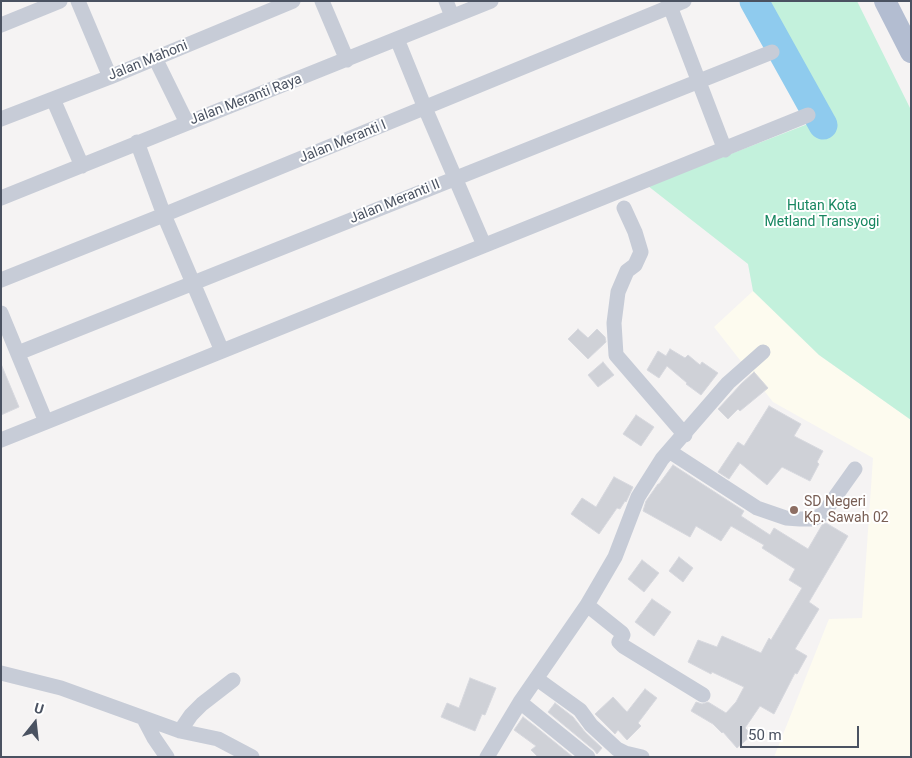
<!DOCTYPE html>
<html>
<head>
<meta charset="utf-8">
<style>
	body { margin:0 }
	#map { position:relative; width:912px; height:758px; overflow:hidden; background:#f5f3f3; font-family:Roboto,sans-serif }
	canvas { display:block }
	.frame { position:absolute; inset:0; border:2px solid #4a5261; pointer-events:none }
	.north { position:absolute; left:10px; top:698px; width:50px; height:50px; -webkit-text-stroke:4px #fff; paint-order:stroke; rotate:16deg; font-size:14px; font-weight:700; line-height:20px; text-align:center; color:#4a5261 }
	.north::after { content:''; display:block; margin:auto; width:18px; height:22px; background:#4a5261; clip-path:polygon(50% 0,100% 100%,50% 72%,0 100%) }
	.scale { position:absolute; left:740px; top:726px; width:119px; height:22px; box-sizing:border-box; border:2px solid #4a5261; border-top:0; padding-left:6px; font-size:15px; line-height:18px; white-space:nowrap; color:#4a5261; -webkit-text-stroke:4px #fff; paint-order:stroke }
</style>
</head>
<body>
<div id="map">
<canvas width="912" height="758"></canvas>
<div class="frame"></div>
<div class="north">U</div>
<div class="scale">50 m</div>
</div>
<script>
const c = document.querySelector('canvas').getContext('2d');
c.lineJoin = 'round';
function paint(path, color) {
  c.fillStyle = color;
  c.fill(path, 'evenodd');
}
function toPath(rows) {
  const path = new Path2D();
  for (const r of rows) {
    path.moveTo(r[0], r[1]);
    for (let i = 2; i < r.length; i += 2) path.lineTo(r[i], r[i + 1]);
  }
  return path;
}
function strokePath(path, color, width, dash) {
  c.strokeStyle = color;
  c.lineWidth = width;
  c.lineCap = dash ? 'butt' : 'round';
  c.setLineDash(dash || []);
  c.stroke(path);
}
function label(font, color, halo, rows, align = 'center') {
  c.font = font + ' Roboto,sans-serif';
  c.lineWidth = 4;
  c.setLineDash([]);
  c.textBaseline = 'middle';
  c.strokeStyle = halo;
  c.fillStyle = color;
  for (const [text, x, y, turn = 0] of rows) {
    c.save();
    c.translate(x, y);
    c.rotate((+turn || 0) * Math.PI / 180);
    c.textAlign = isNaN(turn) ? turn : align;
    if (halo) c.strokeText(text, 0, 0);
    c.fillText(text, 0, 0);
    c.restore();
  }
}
paint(toPath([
	[753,291,819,355,911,420,911,757,774,757,829,619,862,618,873,458,773,402,714,327]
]), '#fdfbef');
paint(toPath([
	[761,1,857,1,911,110,911,420,819,355,753,291,748,264,648,186,831,115]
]), '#c3f1dc');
strokePath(toPath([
	[754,1,823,125]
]), '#8fcbee', 29);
const building = toPath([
	[578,329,588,338,597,329,605,337,606,342,588,359,568,339,578,329],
	[670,349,685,358,688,355,700,365,702,362,718,373,701,395,686,384,687,383,667,366,659,378,647,370,658,351,666,356,670,349],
	[603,362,614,375,598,387,588,375,603,362],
	[1,364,19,407,1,415,1,364],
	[754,372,768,388,740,411,738,409,728,419,718,409,741,384,754,372],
	[769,406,801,424,794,436,823,451,817,462,819,464,810,481,782,467,767,485,740,463,729,479,718,472,738,442,744,446,769,406],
	[636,415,654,427,641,446,623,434,636,415],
	[673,465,744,511,741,516,770,535,774,528,808,549,822,525,826,523,848,536,809,602,819,609,795,649,807,656,797,674,795,673,774,714,760,706,745,728,752,735,737,748,723,732,722,733,713,724,691,711,696,702,702,704,708,702,726,713,736,702,744,687,712,672,711,674,688,662,698,640,717,647,722,636,761,653,769,638,771,640,802,588,789,580,795,569,762,548,764,545,731,526,721,541,696,526,690,537,643,511,646,501,658,484,659,484,673,465],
	[614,477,633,487,626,502,625,501,620,509,617,508,599,534,571,514,582,498,596,507,614,477],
	[679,557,693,568,683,582,669,571,679,557],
	[642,560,659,573,644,592,628,579,642,560],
	[652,599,671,612,654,636,635,622,652,599],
	[470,678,496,688,485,715,482,714,475,731,441,717,447,703,459,708,470,678],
	[645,689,657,698,638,723,641,726,627,740,618,730,615,734,595,714,613,697,627,712,645,689],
	[555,703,573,717,585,732,602,748,597,754,594,750,548,712,555,703],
	[523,717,536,727,573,757,538,757,531,750,536,746,514,730,523,717]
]);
paint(building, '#cfd1d7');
strokePath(building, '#d7d8de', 1);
strokePath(toPath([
	[78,1,110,77],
	[322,1,347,60],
	[446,1,452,16],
	[668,1,725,150],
	[1,25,60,1],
	[397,39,425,108,484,245],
	[155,58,187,123],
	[53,99,82,166],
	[1,119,110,77,293,1],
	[137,142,164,215,222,351],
	[1,198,491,1],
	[624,208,635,232,641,252,635,265,627,271,618,292,614,323,616,355,685,435],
	[1,280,156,218,684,1],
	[1,313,46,422,808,115],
	[18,353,772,52],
	[1,440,46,422],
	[669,451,757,508,786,518,800,519,813,519,823,514,855,469],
	[587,605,622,633,623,635,619,642,623,646,703,695],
	[1,673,61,688,180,731,218,739,252,757],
	[537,679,580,710,591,725,617,749,625,753,642,757],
	[520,702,588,757],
	[144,719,154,738,167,757],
	[180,731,191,715,202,704,233,680],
	[487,757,520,702,587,605,615,557,638,497,662,459,728,383,763,352]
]), '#c7ccd7', 15);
strokePath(toPath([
	[885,1,911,52]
]), '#b3bdd1', 22);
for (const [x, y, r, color] of [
	[794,510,5,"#8d6e63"]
]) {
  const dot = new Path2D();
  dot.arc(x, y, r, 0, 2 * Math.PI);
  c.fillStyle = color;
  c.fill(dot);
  strokePath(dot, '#fff', 2);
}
label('14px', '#4a5261', '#fff', [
	["Jalan Mahoni",148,61,-22],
	["Jalan Meranti Raya",246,100,-21],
	["Jalan Meranti I",343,142,-22],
	["Jalan Meranti II",395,202,-22]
]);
label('14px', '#178660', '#fff', [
	["Hutan Kota",822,206],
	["Metland Transyogi",822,222]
]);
label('14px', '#785e54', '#fff', [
	["SD Negeri",804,502],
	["Kp. Sawah 02",804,518]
], 'left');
</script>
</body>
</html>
